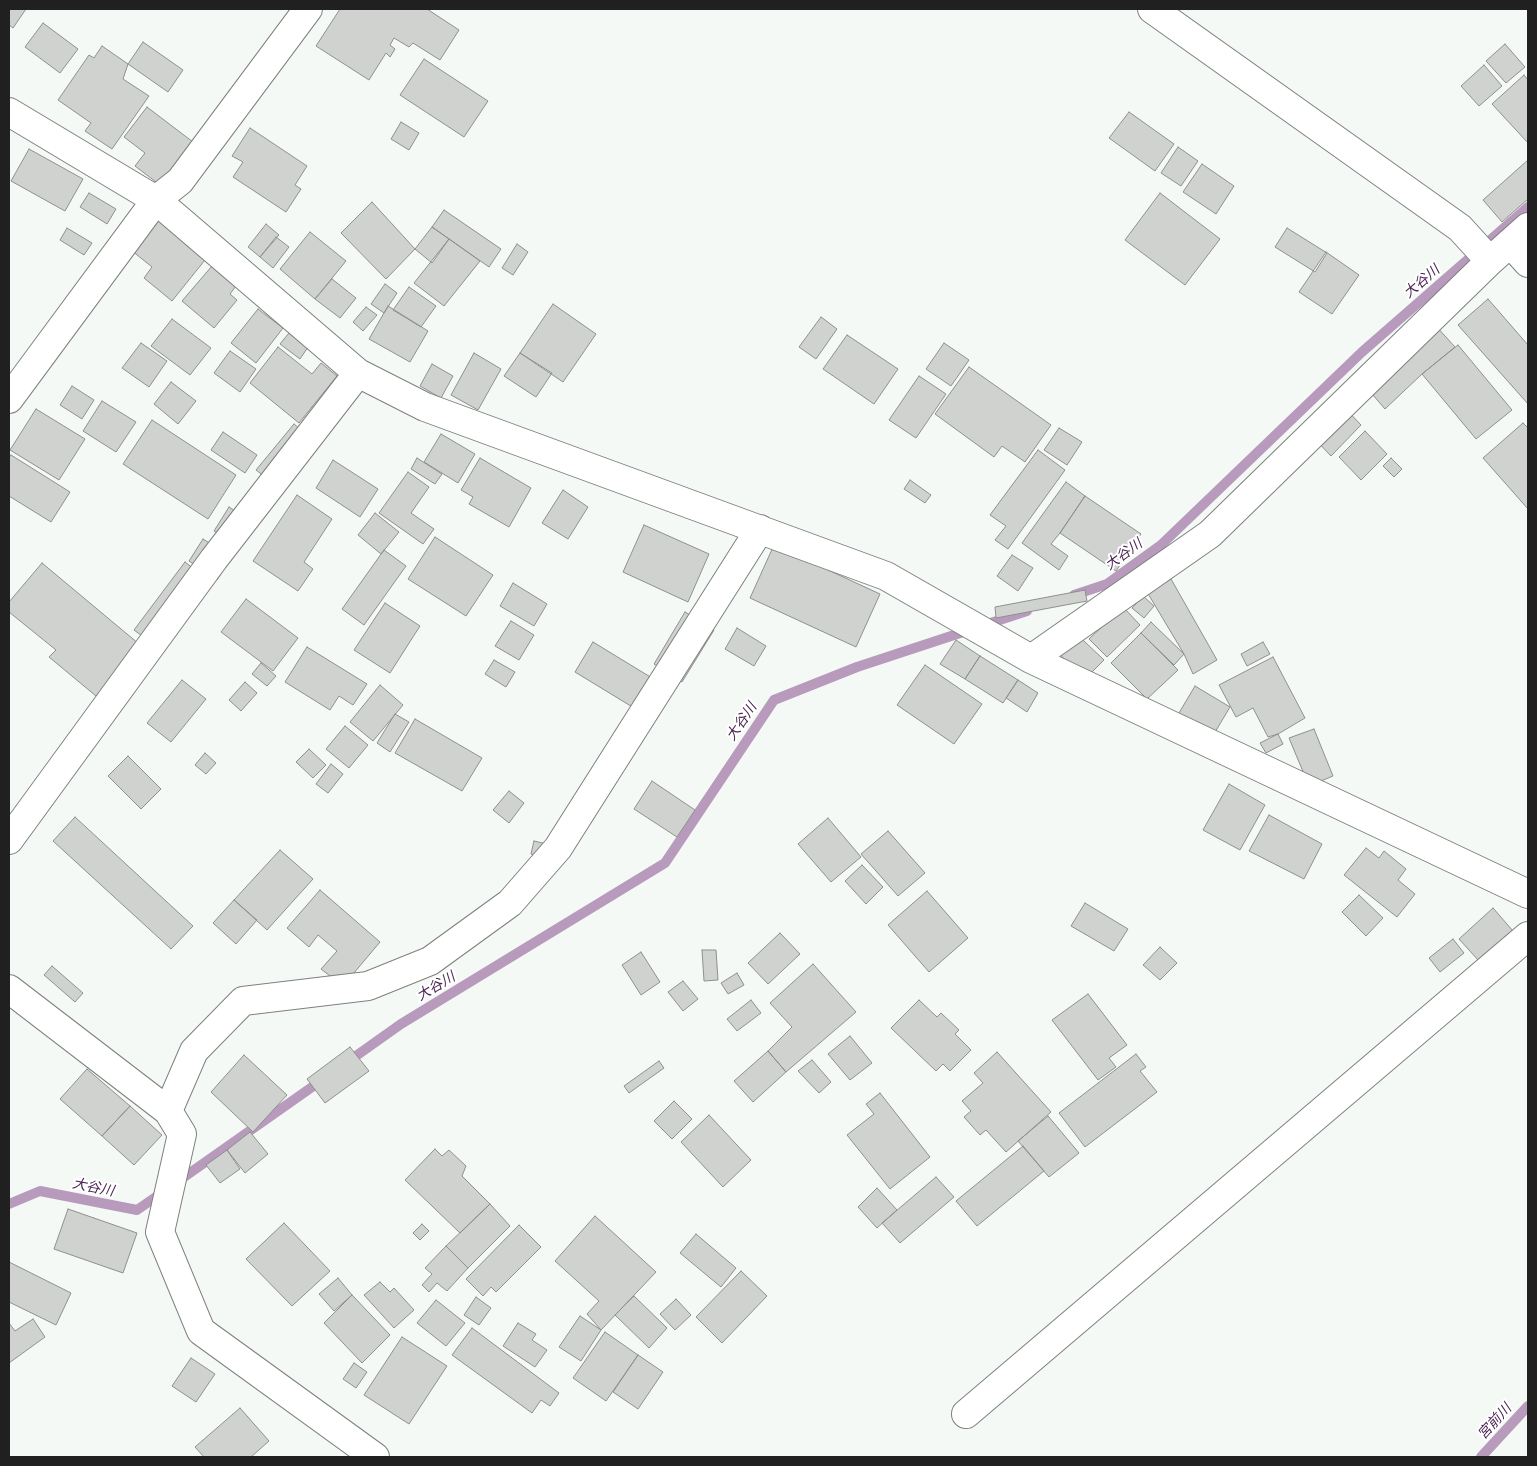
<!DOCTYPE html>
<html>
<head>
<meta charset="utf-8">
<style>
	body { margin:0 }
	#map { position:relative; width:1537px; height:1466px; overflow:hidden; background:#f5f9f6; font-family:Signika,sans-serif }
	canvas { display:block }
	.frame { position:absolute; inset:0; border:10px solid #1f201f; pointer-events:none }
</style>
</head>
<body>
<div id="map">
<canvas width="1537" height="1466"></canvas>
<div class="frame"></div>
</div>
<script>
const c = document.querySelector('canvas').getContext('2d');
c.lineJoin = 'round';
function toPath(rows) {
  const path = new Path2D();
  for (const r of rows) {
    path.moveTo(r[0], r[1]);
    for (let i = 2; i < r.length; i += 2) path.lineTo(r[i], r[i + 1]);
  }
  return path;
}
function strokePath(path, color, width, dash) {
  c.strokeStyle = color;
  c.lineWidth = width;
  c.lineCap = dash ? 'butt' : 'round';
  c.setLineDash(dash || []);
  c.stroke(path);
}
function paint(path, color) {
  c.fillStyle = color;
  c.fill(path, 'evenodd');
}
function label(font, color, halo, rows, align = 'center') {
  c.font = font + ' Signika,"Noto Sans JP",sans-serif';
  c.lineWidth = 4;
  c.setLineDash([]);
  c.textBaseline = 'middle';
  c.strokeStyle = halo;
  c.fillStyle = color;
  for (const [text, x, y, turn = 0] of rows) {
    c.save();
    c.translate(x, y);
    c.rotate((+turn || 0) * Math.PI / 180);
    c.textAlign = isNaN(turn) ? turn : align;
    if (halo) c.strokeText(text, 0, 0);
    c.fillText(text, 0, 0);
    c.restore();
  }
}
strokePath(toPath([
	[1074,595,1107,584,1161,545,1362,352,1528,207],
	[346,1063,401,1024,665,863,774,700,857,667,1027,611],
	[177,1182,322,1080],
	[9,1204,40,1191,137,1210,163,1192],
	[1481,1457,1528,1406]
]), '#b89abd', 10);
const building = toPath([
	[9,9,26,9,13,28,9,25,9,9],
	[340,9,427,9,459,30,440,60,413,43,409,47,394,38,390,45,395,49,390,57,386,53,369,80,316,46,340,9],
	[43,23,78,49,60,73,25,47,43,23],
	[143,42,183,70,168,92,128,64,143,42],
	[1505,44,1525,67,1506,83,1486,61,1505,44],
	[102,46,128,64,123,79,149,96,112,149,85,131,91,123,58,100,89,55,94,58,102,46],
	[424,59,488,101,464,137,400,95,424,59],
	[1484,65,1502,86,1479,106,1461,86,1484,65],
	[1524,75,1528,80,1528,143,1492,104,1524,75],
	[147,107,193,142,160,185,135,166,145,153,124,137,147,107],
	[1129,112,1174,144,1155,171,1109,138,1129,112],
	[401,122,419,133,409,150,391,139,401,122],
	[250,128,307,166,295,185,301,189,286,212,233,177,243,162,232,156,250,128],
	[1178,147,1198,161,1181,186,1161,173,1178,147],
	[29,149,83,179,65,211,11,181,29,149],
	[1528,160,1528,199,1502,222,1483,200,1528,160],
	[1202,164,1234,186,1216,214,1183,192,1202,164],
	[89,193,116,209,107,224,80,207,89,193],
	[1160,193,1220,239,1185,285,1125,240,1160,193],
	[372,202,415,249,386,279,341,233,372,202],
	[444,210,501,249,489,267,432,227,444,210],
	[160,215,209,255,172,301,144,278,152,267,131,250,160,215],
	[266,224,279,235,260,257,248,247,266,224],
	[432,227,449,239,432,263,415,249,432,227],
	[67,228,92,243,84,255,60,240,67,228],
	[1287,228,1327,253,1315,272,1275,247,1287,228],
	[310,232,346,261,315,299,280,269,310,232],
	[276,237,289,247,273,268,260,257,276,237],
	[449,239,480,261,444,306,414,283,449,239],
	[517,244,528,252,513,275,502,268,517,244],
	[1326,252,1359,275,1332,314,1299,292,1326,252],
	[212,266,236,286,230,294,237,300,214,328,182,301,212,266],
	[332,279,356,298,340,318,315,299,332,279],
	[385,284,397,293,384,313,371,304,385,284],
	[409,287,436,306,421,327,393,310,409,287],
	[1488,299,1528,345,1528,404,1458,325,1488,299],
	[553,304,596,334,563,382,520,353,553,304],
	[388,306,428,331,410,362,369,339,388,306],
	[366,307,377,315,363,331,353,322,366,307],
	[258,309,283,328,256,363,231,343,258,309],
	[821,317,837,329,816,359,799,347,821,317],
	[172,319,211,348,190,375,151,346,172,319],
	[1435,325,1455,347,1422,374,1385,409,1366,387,1435,325],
	[289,333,308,347,300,359,280,344,289,333],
	[847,335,898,369,874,404,823,369,847,335],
	[141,343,167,361,149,387,122,368,141,343],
	[944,343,969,360,951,386,926,369,944,343],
	[1458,345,1512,410,1476,439,1422,374,1458,345],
	[278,347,312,374,321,363,337,376,299,423,250,383,278,347],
	[230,351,256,369,240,392,214,373,230,351],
	[474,353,501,369,478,410,451,395,474,353],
	[520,353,552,373,536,397,504,376,520,353],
	[432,364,453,376,441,398,420,386,432,364],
	[969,367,1051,425,1025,462,1002,446,994,457,935,414,969,367],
	[919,376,946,394,916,438,889,420,919,376],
	[171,382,196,401,178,424,154,404,171,382],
	[72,386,94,400,82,419,60,405,72,386],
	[102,401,136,422,116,452,83,431,102,401],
	[1344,407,1361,425,1331,456,1313,437,1344,407],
	[36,409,85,439,59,480,10,450,36,409],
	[152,420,236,475,208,519,123,464,152,420],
	[1523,423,1528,428,1528,509,1483,458,1523,423],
	[294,424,315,442,278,487,256,470,294,424],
	[1059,428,1082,442,1067,465,1044,450,1059,428],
	[1365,431,1387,454,1361,480,1339,457,1365,431],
	[223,432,257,455,245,473,211,450,223,432],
	[441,434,475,454,458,483,424,462,441,434],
	[1038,450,1065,470,1008,549,995,540,1006,526,990,515,1038,450],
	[11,455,70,492,51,522,9,496,9,458,11,455],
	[417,458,442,474,435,484,411,469,417,458],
	[480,458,531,488,509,527,469,504,473,497,461,490,480,458],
	[1391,458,1402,469,1394,477,1383,466,1391,458],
	[333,460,378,489,360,517,316,488,333,460],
	[408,472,429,487,411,513,434,529,423,544,379,513,408,472],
	[910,480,931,495,925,503,904,489,910,480],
	[1066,482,1085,496,1060,533,1051,544,1068,556,1059,570,1022,543,1066,482],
	[563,490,588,507,568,539,542,523,563,490],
	[297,495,332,519,304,562,313,569,298,591,253,561,297,495],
	[1085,496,1141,534,1116,571,1060,533,1085,496],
	[229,507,254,523,238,547,214,531,229,507],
	[375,513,399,532,381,554,358,535,375,513],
	[644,525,709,554,688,602,623,572,644,525],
	[435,537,493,575,466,616,408,579,435,537],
	[203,539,232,557,217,580,189,561,203,539],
	[774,545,880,594,856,647,750,598,774,545],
	[384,550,406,566,364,625,342,609,384,550],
	[1012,555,1033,568,1018,591,997,576,1012,555],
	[185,562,213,584,163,651,134,630,185,562],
	[42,563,139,644,96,696,49,657,56,650,9,612,9,602,42,563],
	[1171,579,1217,660,1193,674,1184,654,1147,592,1171,579],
	[513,583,547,604,534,626,500,606,513,583],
	[1085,590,1087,601,996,618,995,607,1085,590],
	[1143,596,1154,606,1144,618,1132,608,1143,596],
	[246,599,298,638,273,671,221,632,246,599],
	[385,603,420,626,390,673,354,650,385,603],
	[1123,607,1140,625,1107,657,1089,639,1123,607],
	[685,612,714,630,682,682,654,664,685,612],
	[511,621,534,635,519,660,495,646,511,621],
	[1151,622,1184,654,1174,665,1141,633,1151,622],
	[1065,623,1104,660,1085,679,1047,642,1065,623],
	[737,628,766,646,754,666,725,649,737,628],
	[1141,633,1178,670,1147,699,1111,663,1141,633],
	[956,640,980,656,965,679,940,664,956,640],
	[593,642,652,678,634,708,575,672,593,642],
	[1263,642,1270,654,1247,666,1241,654,1263,642],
	[307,647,367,684,353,705,339,696,330,710,285,682,307,647],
	[980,656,1018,680,1003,703,965,679,980,656],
	[1273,657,1305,718,1278,734,1268,737,1253,708,1236,717,1219,685,1273,657],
	[494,660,515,672,506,687,485,674,494,660],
	[261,663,276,676,267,686,252,674,261,663],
	[925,665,982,704,954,744,897,705,925,665],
	[182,680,206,699,171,742,147,723,182,680],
	[1018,680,1038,693,1027,712,1006,698,1018,680],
	[245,682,257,693,241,711,229,700,245,682],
	[380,685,403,705,373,741,350,722,380,685],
	[1195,686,1230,707,1211,739,1176,718,1195,686],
	[395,714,409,722,390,752,377,743,395,714],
	[415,719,482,758,462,791,395,753,415,719],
	[345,726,368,745,349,768,326,749,345,726],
	[1314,729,1333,776,1309,786,1289,738,1314,729],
	[1278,734,1283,744,1266,753,1260,743,1278,734],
	[309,749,326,765,313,778,296,762,309,749],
	[205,753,216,763,206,774,195,765,205,753],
	[128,756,161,789,141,809,108,776,128,756],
	[331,764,343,774,328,793,316,784,331,764],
	[652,781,695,810,677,837,634,809,652,781],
	[1229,784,1265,805,1240,850,1203,830,1229,784],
	[509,791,524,803,509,823,493,810,509,791],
	[1269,815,1322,844,1304,879,1249,851,1269,815],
	[75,817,193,926,171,949,53,841,75,817],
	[828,818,861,857,831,882,798,844,828,818],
	[888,831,925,873,898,896,861,854,888,831],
	[534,841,559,847,556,861,531,854,534,841],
	[1366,848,1379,858,1384,851,1406,869,1398,880,1415,894,1397,917,1344,875,1366,848],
	[280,850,313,879,267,930,234,900,280,850],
	[862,865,883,887,866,904,845,881,862,865],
	[320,890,380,942,343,986,321,969,337,951,318,935,309,947,287,928,320,890],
	[927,891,968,938,929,972,888,925,927,891],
	[1359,895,1383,918,1366,936,1342,912,1359,895],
	[234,900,257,920,236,944,213,923,234,900],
	[1085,903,1128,929,1114,951,1071,926,1085,903],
	[1493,908,1513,931,1479,961,1459,939,1493,908],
	[780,933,800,954,768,984,748,963,780,933],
	[1453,939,1464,953,1440,972,1429,958,1453,939],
	[1160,947,1177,963,1160,980,1143,965,1160,947],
	[702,950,716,950,718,980,704,981,702,950],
	[641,952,660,982,641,995,622,965,641,952],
	[813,964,856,1012,786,1072,768,1051,792,1027,770,1003,813,964],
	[52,966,83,993,75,1002,44,975,52,966],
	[737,973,744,985,728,994,721,983,737,973],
	[683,981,698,999,683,1011,668,992,683,981],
	[1088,994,1127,1045,1109,1058,1116,1067,1098,1080,1052,1020,1088,994],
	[751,1000,761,1013,737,1031,727,1019,751,1000],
	[919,1000,937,1017,941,1013,959,1030,955,1034,971,1050,950,1071,943,1064,936,1071,891,1028,919,1000],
	[850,1036,872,1063,850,1080,828,1054,850,1036],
	[350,1047,369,1071,325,1103,307,1079,350,1047],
	[768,1051,786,1072,753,1102,734,1081,768,1051],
	[997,1052,1051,1112,1006,1152,986,1130,980,1135,964,1117,971,1111,962,1101,983,1083,974,1073,997,1052],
	[1136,1054,1146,1067,1140,1071,1157,1092,1085,1147,1059,1113,1136,1054],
	[244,1055,287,1095,253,1132,211,1092,244,1055],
	[812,1060,831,1082,819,1093,798,1071,812,1060],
	[659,1061,664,1068,629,1093,624,1086,659,1061],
	[87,1069,130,1106,102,1136,60,1099,87,1069],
	[880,1093,930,1157,890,1189,847,1135,874,1114,866,1104,880,1093],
	[674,1101,692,1119,672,1139,654,1121,674,1101],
	[130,1106,162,1135,134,1165,102,1136,130,1106],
	[709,1115,751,1160,723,1187,681,1142,709,1115],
	[1048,1116,1079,1153,1049,1177,1018,1141,1048,1116],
	[250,1132,268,1154,245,1173,227,1150,250,1132],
	[1023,1146,1044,1171,977,1226,956,1201,1023,1146],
	[435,1149,442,1156,449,1150,466,1166,462,1176,490,1204,460,1233,405,1180,435,1149],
	[227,1150,240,1169,220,1183,206,1165,227,1150],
	[936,1177,954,1197,900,1243,882,1223,936,1177],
	[877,1188,897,1210,877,1228,858,1207,877,1188],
	[490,1204,510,1226,468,1268,446,1246,490,1204],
	[68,1209,137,1233,123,1273,54,1249,68,1209],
	[595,1216,656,1272,601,1330,587,1314,599,1301,555,1261,595,1216],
	[284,1223,330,1271,292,1306,246,1259,284,1223],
	[422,1224,429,1231,420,1240,413,1233,422,1224],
	[519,1225,541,1247,496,1292,491,1287,483,1296,466,1279,519,1225],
	[696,1234,736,1268,721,1287,680,1253,696,1234],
	[446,1246,468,1268,447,1291,437,1283,429,1292,422,1285,432,1274,425,1268,446,1246],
	[9,1262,71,1293,56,1325,9,1302,9,1262],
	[741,1271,767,1296,722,1343,696,1317,741,1271],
	[338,1278,352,1295,334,1311,319,1294,338,1278],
	[380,1282,390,1292,394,1288,414,1310,394,1328,364,1295,380,1282],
	[352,1295,390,1335,362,1363,324,1323,352,1295],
	[634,1296,667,1328,649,1348,615,1315,634,1296],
	[476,1297,491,1308,479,1325,464,1315,476,1297],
	[676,1299,691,1315,675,1330,660,1314,676,1299],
	[436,1300,465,1323,446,1346,417,1323,436,1300],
	[580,1316,601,1330,581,1361,559,1347,580,1316],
	[33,1319,45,1337,9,1363,9,1323,15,1331,33,1319],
	[518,1323,536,1334,532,1340,547,1350,535,1367,503,1346,518,1323],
	[472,1328,559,1393,550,1406,541,1400,532,1413,452,1355,472,1328],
	[605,1332,638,1355,606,1401,573,1378,605,1332],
	[402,1337,447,1366,409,1424,364,1395,402,1337],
	[638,1355,663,1372,638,1409,613,1392,638,1355],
	[191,1358,215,1374,196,1402,172,1386,191,1358],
	[354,1363,367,1372,356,1388,343,1379,354,1363],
	[240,1408,269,1441,251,1457,204,1457,195,1447,240,1408]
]);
paint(building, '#cfd2cf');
strokePath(building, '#8d908d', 1);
const minor = toPath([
	[1152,9,1460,228,1490,261],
	[9,112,156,200,358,373,425,407,886,576,1031,659,1528,894],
	[1510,243,1528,263],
	[9,399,156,200,180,181,308,9],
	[1031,659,1210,534,1490,261,1528,227],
	[9,840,214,559,358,373],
	[9,989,168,1111,182,1134,160,1232,201,1331,375,1457],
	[168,1111,194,1051,243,1001,368,986,430,961,510,903,558,848,760,529],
	[966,1414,1528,936]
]);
strokePath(minor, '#7e817e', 30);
strokePath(minor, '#fff', 28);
label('italic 14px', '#4c2553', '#fff', [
	["大谷川",1422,282,-41],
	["大谷川",1124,555,-36],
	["大谷川",742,722,-56],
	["大谷川",436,987,-31],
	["大谷川",93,1188,11],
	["宮前川",1495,1422,-48]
]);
</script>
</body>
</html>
